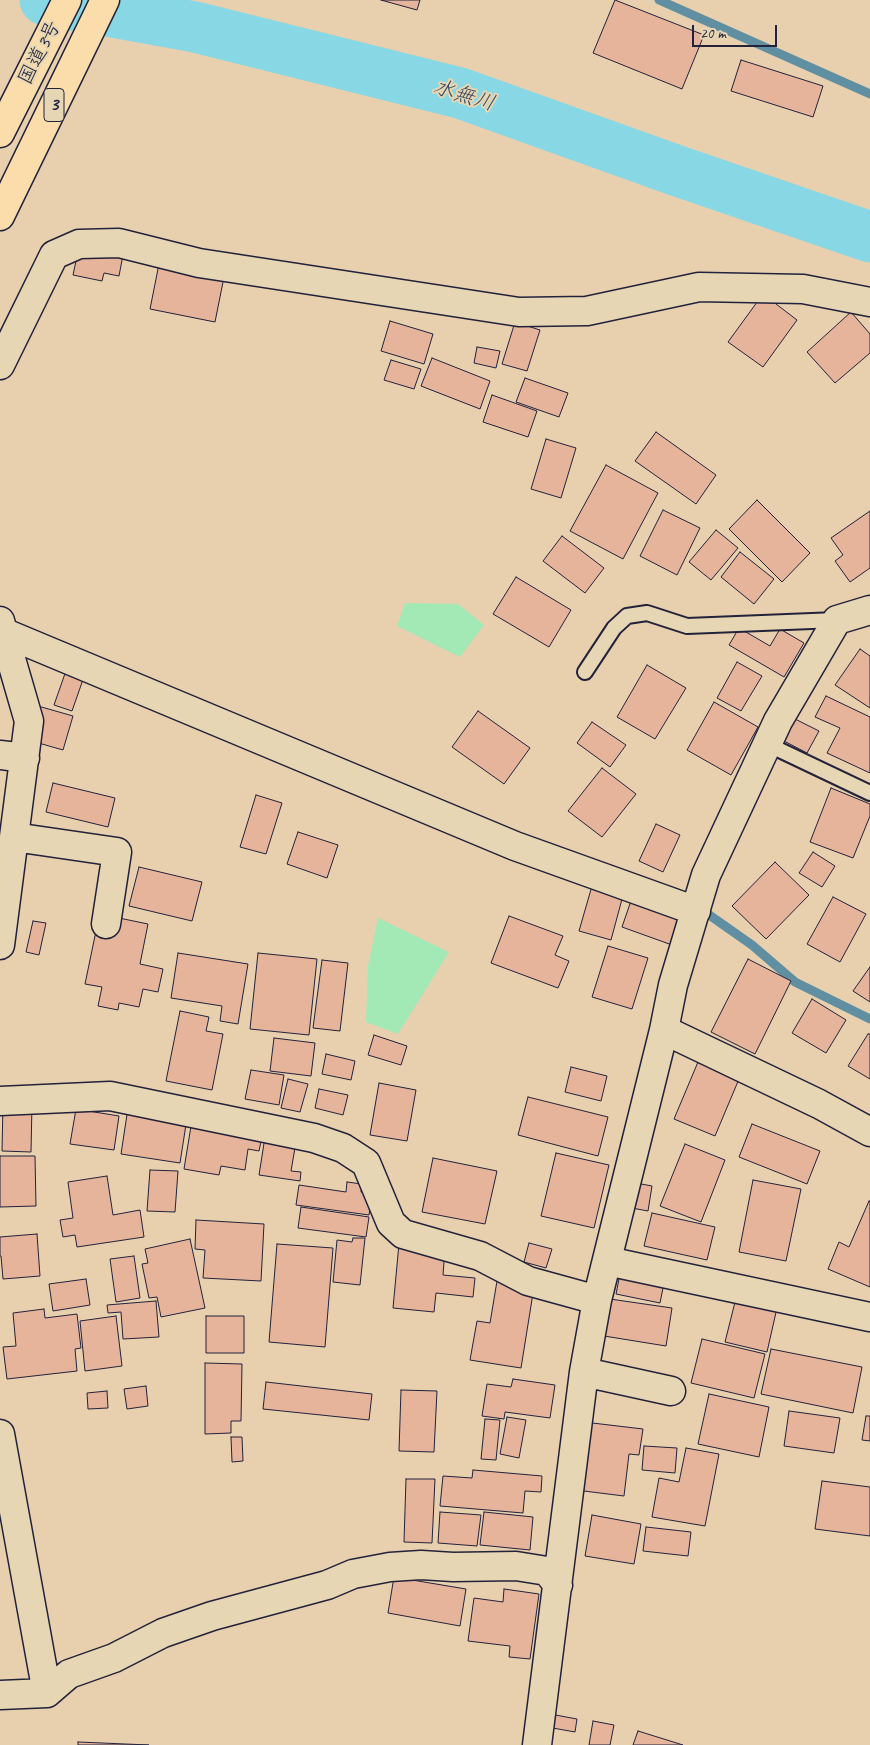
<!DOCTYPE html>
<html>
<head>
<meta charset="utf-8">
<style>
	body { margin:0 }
	#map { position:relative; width:870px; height:1745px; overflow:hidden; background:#e8d0af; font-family:Caveat,sans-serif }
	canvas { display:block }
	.scale { position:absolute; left:692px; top:25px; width:85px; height:22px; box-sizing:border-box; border:2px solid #22223b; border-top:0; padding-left:6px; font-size:15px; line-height:18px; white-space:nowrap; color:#22223b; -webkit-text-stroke:4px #e7d6b3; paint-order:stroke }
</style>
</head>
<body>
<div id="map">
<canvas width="870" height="1745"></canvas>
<div class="scale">20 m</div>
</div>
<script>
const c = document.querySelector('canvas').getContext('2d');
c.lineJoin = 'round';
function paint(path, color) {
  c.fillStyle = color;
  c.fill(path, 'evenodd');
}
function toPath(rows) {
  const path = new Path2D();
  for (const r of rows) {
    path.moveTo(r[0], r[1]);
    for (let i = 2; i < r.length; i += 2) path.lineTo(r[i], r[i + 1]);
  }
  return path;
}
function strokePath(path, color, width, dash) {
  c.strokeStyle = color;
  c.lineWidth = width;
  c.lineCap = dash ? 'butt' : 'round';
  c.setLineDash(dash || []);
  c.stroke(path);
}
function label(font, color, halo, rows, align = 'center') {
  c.font = font + ' Caveat,"Klee One",sans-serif';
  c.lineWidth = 4;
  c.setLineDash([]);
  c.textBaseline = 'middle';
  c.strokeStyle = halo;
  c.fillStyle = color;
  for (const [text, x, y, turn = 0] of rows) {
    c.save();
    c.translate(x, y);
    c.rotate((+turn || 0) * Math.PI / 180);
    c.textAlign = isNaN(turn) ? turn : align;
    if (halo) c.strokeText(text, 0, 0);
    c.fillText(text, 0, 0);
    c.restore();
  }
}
paint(toPath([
	[405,603,458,604,484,625,460,657,397,626],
	[378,918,449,952,398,1034,366,1022,368,966]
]), '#a2e9b6');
strokePath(toPath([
	[659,0,870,94],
	[705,912,752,945,795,982,870,1019]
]), '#5f8fa0', 9);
strokePath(toPath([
	[45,0,195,27,460,93,675,170,870,237]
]), '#87d7e4', 51);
const building = toPath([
	[381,0,420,0,417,10,381,0],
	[615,0,704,35,682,89,593,53,615,0],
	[741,60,823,86,813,117,731,91,741,60],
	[79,247,123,255,119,276,104,273,102,281,73,275,79,247],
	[160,259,225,272,215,322,150,309,160,259],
	[763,294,797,320,763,367,728,342,763,294],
	[851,312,870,334,870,353,835,383,807,352,851,312],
	[390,321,433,334,424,364,381,351,390,321],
	[515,322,540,330,527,371,502,364,515,322],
	[477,347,500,351,496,368,474,363,477,347],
	[432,358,490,381,480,409,421,386,432,358],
	[391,360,421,369,414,389,384,380,391,360],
	[525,378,568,393,559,417,516,402,525,378],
	[492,395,537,411,528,437,483,422,492,395],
	[656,432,716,475,696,504,635,461,656,432],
	[546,439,576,448,561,498,531,489,546,439],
	[606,465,658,493,623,559,570,531,606,465],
	[757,500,810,553,782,582,729,529,757,500],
	[663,510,700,528,677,575,640,556,663,510],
	[870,511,870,568,850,582,835,561,843,555,831,538,870,511],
	[716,530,738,548,711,580,689,562,716,530],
	[562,536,604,568,585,593,543,561,562,536],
	[740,552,774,579,754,604,721,577,740,552],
	[516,577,571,610,549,647,493,614,516,577],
	[739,628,770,646,780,629,804,643,784,677,729,645,739,628],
	[860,649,870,656,870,708,835,685,860,649],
	[737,662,762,676,741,711,717,698,737,662],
	[68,665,86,671,72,711,54,705,68,665],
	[647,665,686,688,655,739,617,717,647,665],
	[826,696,870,717,870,773,827,753,840,728,815,717,826,696],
	[714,702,758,727,731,775,687,750,714,702],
	[38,706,73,716,63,750,28,740,38,706],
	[478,711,530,748,504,784,452,747,478,711],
	[795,719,819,731,807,753,784,741,795,719],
	[592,722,626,745,610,767,577,743,592,722],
	[602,768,636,794,602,837,568,811,602,768],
	[53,783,115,798,108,827,46,812,53,783],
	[831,788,870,804,870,816,853,858,810,842,831,788],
	[256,795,282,803,266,854,240,847,256,795],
	[656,824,680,835,663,872,639,861,656,824],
	[298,832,338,845,327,878,287,864,298,832],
	[813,852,835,866,822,887,799,873,813,852],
	[775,862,809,895,766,939,732,906,775,862],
	[139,867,202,882,192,921,129,906,139,867],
	[594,879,625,888,611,940,579,931,594,879],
	[633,895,683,914,672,945,622,927,633,895],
	[833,897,866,914,840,962,807,944,833,897],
	[509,916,563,936,555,955,569,961,558,988,491,963,509,916],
	[119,918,148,924,140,964,163,969,158,992,143,989,139,1007,119,1003,118,1010,98,1006,102,987,85,984,96,931,116,935,119,918],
	[33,921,46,923,39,955,26,952,33,921],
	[608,946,648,958,632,1009,592,997,608,946],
	[178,953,248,964,238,1024,220,1021,222,1006,171,998,178,953],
	[258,953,317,959,309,1035,250,1029,258,953],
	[748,959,791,981,755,1054,711,1032,748,959],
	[322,960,348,963,340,1031,313,1028,322,960],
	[870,967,870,1002,853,991,870,967],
	[812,999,846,1020,826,1053,792,1033,812,999],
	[180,1011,209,1017,206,1031,223,1034,212,1090,166,1081,180,1011],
	[868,1034,870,1034,870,1079,848,1066,868,1034],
	[374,1035,407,1046,401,1065,368,1055,374,1035],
	[274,1038,315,1043,311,1076,270,1071,274,1038],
	[326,1054,355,1061,351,1080,322,1074,326,1054],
	[698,1062,739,1079,715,1136,674,1119,698,1062],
	[571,1067,607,1076,601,1101,565,1092,571,1067],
	[251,1070,284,1075,279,1105,245,1099,251,1070],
	[288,1079,308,1084,300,1112,281,1108,288,1079],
	[379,1083,416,1090,407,1141,370,1135,379,1083],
	[319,1089,348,1095,343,1115,315,1108,319,1089],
	[528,1097,608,1117,598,1156,518,1135,528,1097],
	[3,1104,32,1104,31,1152,2,1151,3,1104],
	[128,1108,187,1118,180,1163,121,1154,128,1108],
	[76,1109,119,1116,114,1150,70,1144,76,1109],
	[192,1120,263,1132,259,1151,248,1149,245,1170,221,1166,219,1175,184,1169,192,1120],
	[752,1124,820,1151,807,1184,739,1157,752,1124],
	[265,1137,296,1142,291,1171,301,1172,300,1181,259,1175,265,1137],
	[685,1144,725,1160,701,1222,660,1206,685,1144],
	[556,1153,609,1165,594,1228,541,1216,556,1153],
	[0,1156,35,1156,36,1206,0,1207,0,1156],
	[433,1158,497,1171,485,1224,422,1212,433,1158],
	[150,1170,178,1171,175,1212,147,1211,150,1170],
	[107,1176,113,1215,140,1210,144,1237,77,1247,75,1235,63,1237,60,1220,73,1218,68,1182,107,1176],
	[753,1180,801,1189,786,1261,739,1252,753,1180],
	[347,1182,362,1184,361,1192,372,1194,369,1215,296,1205,299,1185,346,1192,347,1182],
	[636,1183,652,1186,648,1211,632,1208,636,1183],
	[869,1201,870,1201,870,1287,828,1269,839,1242,849,1247,869,1201],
	[301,1207,369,1217,366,1237,298,1228,301,1207],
	[652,1213,715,1227,707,1260,644,1246,652,1213],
	[196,1220,264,1224,261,1281,203,1278,205,1250,195,1249,196,1220],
	[37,1234,40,1276,3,1279,1,1256,0,1256,0,1237,37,1234],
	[353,1238,365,1238,360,1285,333,1282,337,1240,352,1242,353,1238],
	[190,1239,205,1308,161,1317,157,1297,149,1298,142,1264,148,1263,145,1249,190,1239],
	[529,1243,552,1249,546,1268,524,1262,529,1243],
	[277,1244,333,1248,325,1347,269,1342,277,1244],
	[399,1244,445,1249,443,1275,475,1278,473,1297,436,1293,434,1312,393,1308,399,1244],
	[134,1256,140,1298,116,1302,110,1259,134,1256],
	[621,1269,665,1278,660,1303,616,1294,621,1269],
	[86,1279,90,1305,53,1311,49,1284,86,1279],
	[497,1281,534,1287,521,1368,470,1360,477,1321,490,1323,497,1281],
	[736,1298,777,1308,767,1352,725,1342,736,1298],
	[610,1299,672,1308,666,1346,604,1336,610,1299],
	[156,1301,159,1337,123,1339,121,1312,108,1313,107,1305,156,1301],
	[44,1309,45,1318,77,1314,81,1348,75,1349,77,1371,7,1379,3,1347,16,1346,13,1313,44,1309],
	[116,1316,122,1366,85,1371,80,1321,116,1316],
	[206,1316,244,1316,244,1353,206,1353,206,1316],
	[702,1339,765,1354,754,1398,691,1383,702,1339],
	[771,1349,862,1367,853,1413,761,1394,771,1349],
	[205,1363,242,1364,241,1421,231,1421,231,1433,205,1434,205,1363],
	[513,1379,555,1385,550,1418,505,1412,504,1419,482,1416,487,1384,511,1387,513,1379],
	[266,1382,372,1394,369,1420,263,1409,266,1382],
	[146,1386,148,1406,127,1409,124,1389,146,1386],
	[401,1390,437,1391,434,1452,399,1451,401,1390],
	[107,1391,108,1408,88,1409,87,1393,107,1391],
	[709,1394,769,1407,759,1457,698,1444,709,1394],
	[789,1411,840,1418,834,1453,784,1446,789,1411],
	[866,1416,870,1416,870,1441,862,1440,866,1416],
	[507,1417,526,1420,519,1458,500,1454,507,1417],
	[485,1419,500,1420,496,1460,481,1459,485,1419],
	[584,1422,643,1429,639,1455,629,1454,624,1496,576,1490,584,1422],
	[231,1437,242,1437,243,1461,232,1462,231,1437],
	[644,1446,677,1448,675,1473,642,1470,644,1446],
	[686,1448,719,1454,705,1526,652,1517,659,1478,679,1482,686,1448],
	[473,1470,542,1476,541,1492,525,1491,523,1513,440,1506,443,1476,472,1478,473,1470],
	[406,1479,435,1479,432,1543,404,1542,406,1479],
	[822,1481,870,1487,870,1536,815,1529,822,1481],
	[440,1512,481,1515,477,1546,438,1543,440,1512],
	[484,1512,533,1517,530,1550,480,1545,484,1512],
	[592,1515,641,1524,634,1564,585,1556,592,1515],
	[646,1527,691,1532,688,1556,643,1551,646,1527],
	[394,1577,466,1589,460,1626,388,1613,394,1577],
	[504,1589,539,1594,530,1659,509,1657,510,1646,468,1641,474,1598,503,1602,504,1589],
	[550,1714,577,1719,575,1732,547,1727,550,1714],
	[593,1721,614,1725,610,1745,589,1745,593,1721],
	[638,1731,683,1745,633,1745,638,1731],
	[78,1742,149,1745,78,1745,78,1742]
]);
paint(building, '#e6b39b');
strokePath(building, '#22223b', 1);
const lane = toPath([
	[585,672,614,628,627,616,647,613,687,626,837,620],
	[767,744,870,793]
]);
const street = toPath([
	[0,365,54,255,79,244,119,243,199,263,519,312,587,311,699,287,803,289,870,302],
	[0,621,29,721,0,945],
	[0,631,515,846,696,911],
	[0,755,25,758],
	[14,837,117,852,106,924],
	[664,1030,819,1104,870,1132],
	[0,1101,110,1096,314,1138,343,1148,366,1163,391,1223,403,1234,480,1256,528,1281,597,1300],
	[607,1261,870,1317],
	[584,1372,671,1391],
	[0,1434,47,1693],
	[0,1695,47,1693,69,1674,114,1658,163,1633,212,1616,327,1585,353,1574,390,1567,421,1565,453,1567,516,1566,547,1571,558,1585],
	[537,1745,584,1372,597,1300,664,1030,673,985,706,875,778,721,837,620,870,610]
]);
const highway = toPath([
	[0,133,67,0],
	[0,216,105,0]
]);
strokePath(lane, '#22223b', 18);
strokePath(street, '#22223b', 31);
strokePath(highway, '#22223b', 31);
strokePath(lane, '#e7d6b3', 14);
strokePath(street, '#e7d6b3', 28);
strokePath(highway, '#faddab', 28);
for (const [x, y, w] of [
	[54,105,20]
]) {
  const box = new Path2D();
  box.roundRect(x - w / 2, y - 16.5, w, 33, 4);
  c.fillStyle = '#e7d6b3';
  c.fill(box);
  strokePath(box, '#22223b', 1);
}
label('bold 19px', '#22223b', null, [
	["3",54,105]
]);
label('20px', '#22223b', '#e7d6b3', [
	["国道3号",40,53,-63]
]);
label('italic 21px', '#36465d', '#e7d6b3', [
	["水無川",464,96,17]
]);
</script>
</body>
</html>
